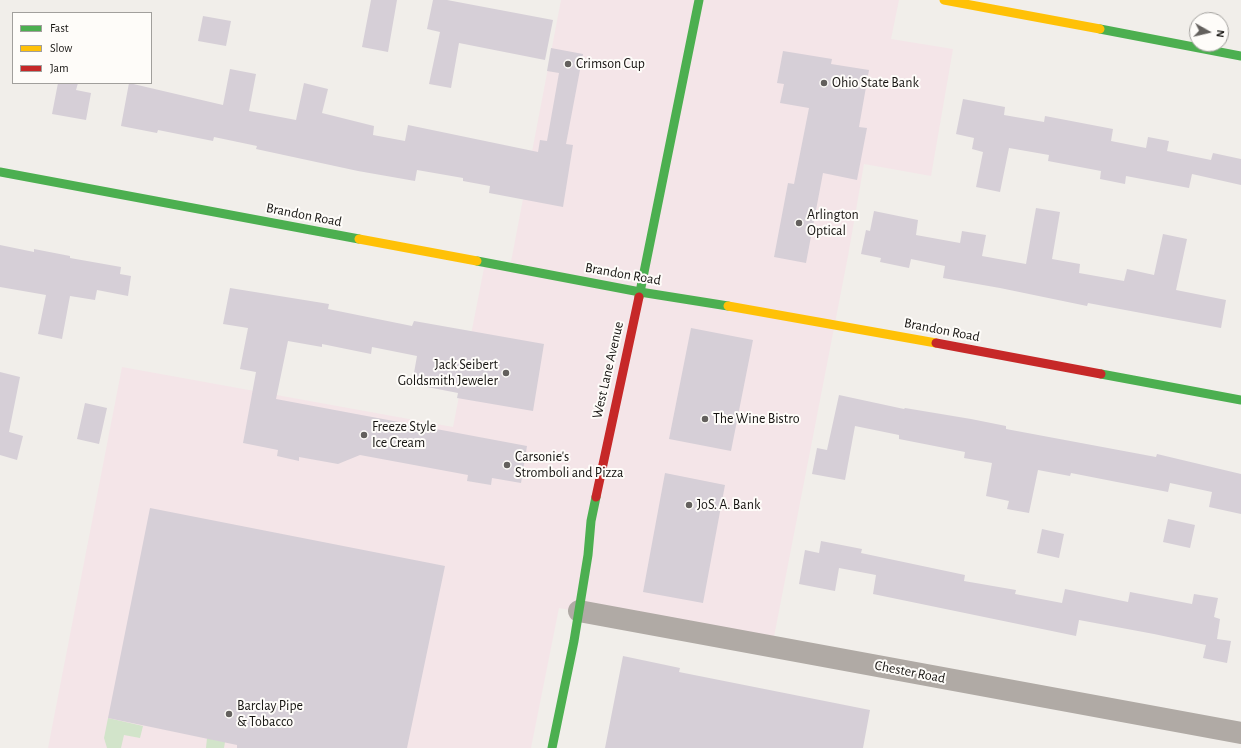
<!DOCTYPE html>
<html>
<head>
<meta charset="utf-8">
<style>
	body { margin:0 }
	#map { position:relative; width:1241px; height:748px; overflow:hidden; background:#f1eeea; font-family:"Alegreya Sans",sans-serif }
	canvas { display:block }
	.legend { position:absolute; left:12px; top:12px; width:140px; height:72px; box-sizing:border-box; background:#fefcf9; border:1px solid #a19f9c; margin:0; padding:5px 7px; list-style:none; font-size:12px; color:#161411 }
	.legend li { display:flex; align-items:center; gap:8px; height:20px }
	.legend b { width:20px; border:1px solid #a19f9c }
	.north { position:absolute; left:1189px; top:12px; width:40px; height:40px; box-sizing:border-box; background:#fefcf9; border:1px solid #a19f9c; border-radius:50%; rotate:98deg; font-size:11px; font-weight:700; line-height:16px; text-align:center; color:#161411 }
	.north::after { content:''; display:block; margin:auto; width:14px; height:18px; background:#63605d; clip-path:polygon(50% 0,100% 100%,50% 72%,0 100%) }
</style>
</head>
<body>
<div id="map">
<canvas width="1241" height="748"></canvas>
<ul class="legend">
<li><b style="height:5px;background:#4caf50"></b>Fast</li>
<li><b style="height:5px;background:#ffc107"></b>Slow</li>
<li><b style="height:5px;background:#c62828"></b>Jam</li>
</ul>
<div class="north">N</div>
</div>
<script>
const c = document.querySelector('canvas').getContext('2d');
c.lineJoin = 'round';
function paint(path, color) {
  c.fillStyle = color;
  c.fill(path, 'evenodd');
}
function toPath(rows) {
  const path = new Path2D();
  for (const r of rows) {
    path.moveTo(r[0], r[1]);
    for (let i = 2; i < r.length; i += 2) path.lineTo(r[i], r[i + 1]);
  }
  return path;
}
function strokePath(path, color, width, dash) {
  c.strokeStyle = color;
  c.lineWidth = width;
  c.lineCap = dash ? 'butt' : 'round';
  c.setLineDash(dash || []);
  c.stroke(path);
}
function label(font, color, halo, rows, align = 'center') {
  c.font = font + ' "Alegreya Sans",sans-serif';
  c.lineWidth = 4;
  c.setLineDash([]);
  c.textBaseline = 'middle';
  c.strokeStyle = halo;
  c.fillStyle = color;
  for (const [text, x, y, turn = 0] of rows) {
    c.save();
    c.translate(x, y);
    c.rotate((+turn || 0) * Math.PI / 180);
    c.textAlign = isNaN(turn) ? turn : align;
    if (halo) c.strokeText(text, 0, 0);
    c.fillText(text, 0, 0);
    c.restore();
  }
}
paint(toPath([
	[561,0,899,0,891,39,953,49,931,176,864,164,848,256,772,647,559,608,531,748,48,748,122,367,453,427,485,263,510,267]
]), '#f4e5e8');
paint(toPath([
	[108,718,143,726,140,738,124,735,121,748,107,748,104,738],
	[207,738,225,742,224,748,206,748]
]), '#d2e4ca');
paint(toPath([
	[371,0,397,0,388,52,362,47],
	[433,0,447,0,553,20,545,60,459,43,451,88,429,84,440,32,427,29],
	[203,16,231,21,226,46,198,41],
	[551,48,583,54,566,144,573,145,563,207,489,193,490,186,463,181,463,178,417,170,415,181,358,171,256,149,257,146,214,137,213,141,158,130,157,133,121,126,129,83,223,105,230,69,256,74,249,111,296,120,304,83,328,89,322,113,374,126,373,135,405,141,408,125,538,152,540,140,547,141,559,73,547,71],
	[783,51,832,59,831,64,869,70,859,127,867,128,857,180,823,173,806,263,774,257,788,183,794,184,809,108,780,103,784,84,777,83],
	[58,83,78,83,76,90,91,93,86,120,52,114],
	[963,99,1005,107,1004,115,1044,122,1045,116,1113,129,1111,141,1146,148,1148,137,1169,141,1167,151,1211,160,1213,153,1241,159,1241,185,1192,174,1189,188,1126,176,1125,184,1100,179,1101,171,1048,161,1049,155,1009,148,1000,192,976,187,983,152,972,149,974,138,956,134],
	[1036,208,1060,212,1052,259,1080,264,1079,273,1124,281,1127,269,1154,275,1163,234,1187,239,1176,290,1226,300,1221,328,1088,303,1087,306,1000,288,943,278,945,266,911,259,909,268,880,262,881,258,861,254,866,230,870,231,874,211,918,220,916,235,960,243,962,231,986,235,982,256,1026,264],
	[0,245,34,252,34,249,70,256,70,258,121,267,120,274,131,276,128,296,97,290,95,300,70,296,62,339,38,334,46,295,0,287],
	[230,288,329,304,328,309,412,326,414,321,544,344,533,411,457,398,458,393,412,384,417,356,372,347,371,354,322,344,322,347,288,341,276,399,527,446,521,483,492,478,491,485,467,481,468,475,360,455,338,464,299,457,299,461,277,456,278,450,243,443,256,372,240,369,248,328,223,324],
	[691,328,753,340,731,451,669,439],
	[0,372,20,377,9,432,23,436,17,460,0,455],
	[839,395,904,409,905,408,971,419,1006,426,1006,429,1156,457,1157,454,1241,474,1241,514,1209,507,1212,492,1170,483,1168,492,1071,473,1070,476,1038,470,1029,513,1007,509,1009,501,986,496,992,463,964,458,965,452,899,439,899,435,855,426,845,480,812,474,817,448,827,450],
	[85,403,107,408,99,444,77,439],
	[665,473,725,485,703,603,643,592],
	[150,508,445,566,407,748,237,748,237,745,108,718],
	[1168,519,1195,525,1190,548,1163,542],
	[1042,529,1064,534,1059,558,1037,553],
	[821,541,862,549,861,553,965,575,964,581,1016,590,1015,594,1062,603,1065,589,1128,602,1130,592,1192,604,1194,594,1218,598,1214,617,1220,619,1217,639,1231,641,1227,663,1203,658,1206,645,1154,634,1079,620,1076,636,873,594,876,575,839,568,835,591,799,584,805,550,819,553],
	[623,656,680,668,679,672,870,710,863,748,605,748]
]), '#d6cfd7');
strokePath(toPath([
	[579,611,1241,733]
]), '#b0aaa5', 22);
strokePath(toPath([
	[1100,29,1241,56],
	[0,172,359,239],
	[477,261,640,292,728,306],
	[639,297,699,0],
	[1101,374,1241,400],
	[552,748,574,641,588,555,591,521,596,497]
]), '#4caf50', 9);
strokePath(toPath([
	[944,0,1100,29],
	[359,239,477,261],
	[728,306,936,343]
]), '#ffc107', 9);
strokePath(toPath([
	[936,343,1101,374],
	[596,497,639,297]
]), '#c62828', 9);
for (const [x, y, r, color] of [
	[568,64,4,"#63605d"],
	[824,83,4,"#63605d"],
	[799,223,4,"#63605d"],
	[506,373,4,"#63605d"],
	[705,419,4,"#63605d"],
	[364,435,4,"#63605d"],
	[507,465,4,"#63605d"],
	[689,505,4,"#63605d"],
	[229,714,4,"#63605d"]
]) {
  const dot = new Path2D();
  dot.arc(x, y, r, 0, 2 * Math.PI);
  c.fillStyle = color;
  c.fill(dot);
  strokePath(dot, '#fefcf9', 1.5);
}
label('14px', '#161411', '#fefcf9', [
	["Crimson Cup",576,64],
	["Ohio State Bank",832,83],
	["Arlington",807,215],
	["Optical",807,231],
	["Jack Seibert",498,365,"right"],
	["Goldsmith Jeweler",498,381,"right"],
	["The Wine Bistro",713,419],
	["Freeze Style",372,427],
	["Ice Cream",372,443],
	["Carsonie's",515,457],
	["Stromboli and Pizza",515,473],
	["JoS. A. Bank",697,505],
	["Barclay Pipe",237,706],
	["& Tobacco",237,722]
], 'left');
label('14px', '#161411', '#fefcf9', [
	["Brandon Road",304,215,11],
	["Brandon Road",623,274,10],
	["Brandon Road",942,330,11],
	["West Lane Avenue",608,370,-77],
	["Chester Road",910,672,11]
]);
</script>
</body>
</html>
